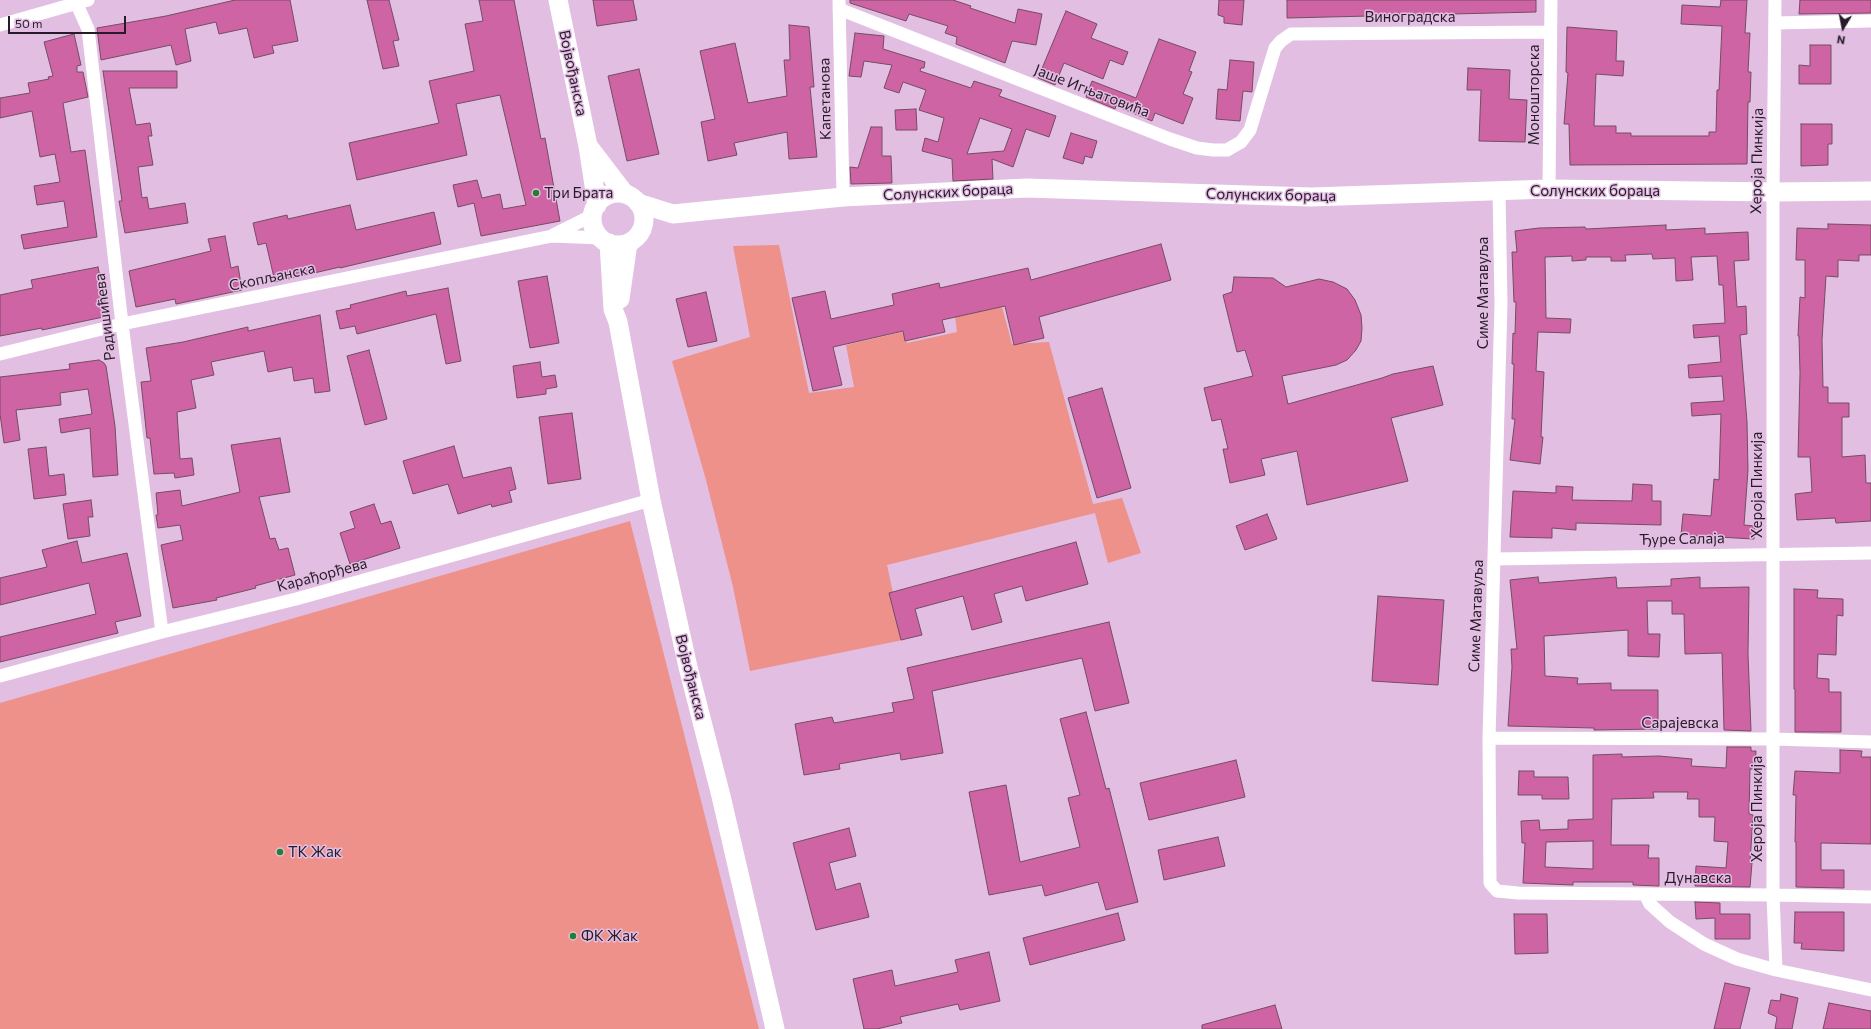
<!DOCTYPE html>
<html>
<head>
<meta charset="utf-8">
<style>
	body { margin:0 }
	#map { position:relative; width:1871px; height:1029px; overflow:hidden; background:#e2bee2; font-family:Commissioner,sans-serif }
	canvas { display:block }
	.north { position:absolute; left:1823px; top:8px; width:40px; height:40px; -webkit-text-stroke:3px #e2bee2; paint-order:stroke; rotate:190deg; font-size:11px; font-weight:700; line-height:16px; text-align:center; color:#281b29 }
	.north::after { content:''; display:block; margin:auto; width:14px; height:18px; background:#281b29; clip-path:polygon(50% 0,100% 100%,50% 72%,0 100%) }
	.scale { position:absolute; left:8px; top:16px; width:118px; height:18px; box-sizing:border-box; border:2px solid #281b29; border-top:0; padding-left:5px; font-size:12px; line-height:14px; white-space:nowrap; color:#281b29; -webkit-text-stroke:3px #e2bee2; paint-order:stroke }
</style>
</head>
<body>
<div id="map">
<canvas width="1871" height="1029"></canvas>
<div class="north">N</div>
<div class="scale">50 m</div>
</div>
<script>
const c = document.querySelector('canvas').getContext('2d');
c.lineJoin = 'round';
function paint(path, color) {
  c.fillStyle = color;
  c.fill(path, 'evenodd');
}
function toPath(rows) {
  const path = new Path2D();
  for (const r of rows) {
    if (r.length === 3) {
      path.moveTo(r[0] + r[2], r[1]);
      path.arc(r[0], r[1], r[2], 0, 2 * Math.PI);
      continue;
    }
    path.moveTo(r[0], r[1]);
    for (let i = 2; i < r.length; i += 2) path.lineTo(r[i], r[i + 1]);
  }
  return path;
}
function strokePath(path, color, width, dash) {
  c.strokeStyle = color;
  c.lineWidth = width;
  c.lineCap = dash ? 'butt' : 'round';
  c.setLineDash(dash || []);
  c.stroke(path);
}
function label(font, color, halo, rows, align = 'center') {
  c.font = font + ' Commissioner,sans-serif';
  c.lineWidth = 3;
  c.setLineDash([]);
  c.textBaseline = 'middle';
  c.strokeStyle = halo;
  c.fillStyle = color;
  for (const [text, x, y, turn = 0] of rows) {
    c.save();
    c.translate(x, y);
    c.rotate((+turn || 0) * Math.PI / 180);
    c.textAlign = isNaN(turn) ? turn : align;
    if (halo) c.strokeText(text, 0, 0);
    c.fillText(text, 0, 0);
    c.restore();
  }
}
paint(toPath([
	[779,245,809,393,854,387,846,345,902,332,907,343,957,332,955,316,1002,307,1012,344,1049,342,1093,504,1122,498,1141,553,1108,563,1095,513,887,565,903,640,750,671,733,587,706,480,672,361,750,337,733,246],
	[630,521,759,1029,0,1029,0,703]
]), '#ed918a');
const building = toPath([
	[235,0,290,0,298,41,272,46,274,53,254,58,247,28,219,34,216,22,185,29,191,61,176,65,171,45,101,60,97,28,166,16,235,0],
	[367,0,389,0,399,40,393,41,399,66,383,69,367,0],
	[479,0,514,0,541,139,545,138,560,221,481,236,474,203,458,207,453,185,477,180,482,198,500,194,503,209,526,205,500,95,456,104,467,155,357,180,349,143,439,123,429,81,474,71,465,24,483,21,479,0],
	[593,0,633,0,637,20,597,26,593,0],
	[850,0,953,0,971,6,970,8,1015,23,1018,9,1042,14,1036,45,1012,41,1005,63,956,44,957,37,945,33,948,26,909,14,906,21,850,3,850,0],
	[1219,0,1244,0,1242,25,1224,23,1224,17,1218,15,1219,0],
	[1287,0,1536,0,1536,12,1287,18,1287,0],
	[1721,0,1747,0,1745,33,1750,33,1748,72,1751,72,1750,102,1748,102,1747,164,1570,165,1569,124,1564,124,1568,73,1566,72,1567,27,1617,31,1616,61,1624,61,1623,76,1596,74,1594,126,1616,126,1616,133,1631,133,1631,136,1709,136,1709,132,1716,132,1717,90,1719,90,1722,26,1681,24,1682,5,1720,7,1721,0],
	[1800,0,1871,0,1871,13,1799,14,1800,0],
	[1066,11,1097,24,1091,38,1128,52,1123,65,1110,60,1103,79,1064,63,1055,85,1038,78,1066,11],
	[789,25,809,27,814,87,810,87,817,157,789,159,787,132,734,143,737,155,708,161,701,122,715,119,700,51,735,43,748,103,787,96,784,60,790,60,789,25],
	[855,33,884,36,883,49,925,62,924,68,921,68,920,71,971,88,974,81,1002,90,999,96,1056,116,1049,137,1026,129,1013,167,992,159,993,179,953,181,952,159,922,151,925,138,938,142,944,118,919,110,926,90,903,82,899,93,884,88,892,65,864,61,861,77,849,76,855,33],
	[980,118,1012,129,1004,151,967,154,980,118],
	[74,34,81,65,77,66,77,72,83,72,88,97,63,103,71,152,85,150,97,237,24,249,21,235,68,227,64,201,37,205,34,186,60,182,55,154,40,157,32,111,0,118,0,98,30,93,28,83,49,79,48,77,53,76,44,42,74,34],
	[1159,39,1196,52,1189,71,1192,72,1183,94,1193,98,1183,124,1155,113,1152,121,1116,106,1115,109,1086,97,1092,81,1136,98,1159,39],
	[1810,45,1831,45,1831,84,1799,84,1799,65,1810,66,1810,45],
	[1230,60,1254,62,1252,92,1243,91,1240,121,1216,119,1218,89,1227,90,1230,60],
	[1468,68,1510,70,1509,99,1527,100,1525,142,1479,141,1481,90,1467,90,1468,68],
	[639,69,659,154,627,161,608,76,639,69],
	[103,71,177,71,177,88,129,88,136,125,150,123,152,136,148,136,153,165,138,167,142,198,147,197,149,209,185,203,188,223,125,233,119,201,122,201,103,71],
	[916,109,917,130,896,130,895,110,916,109],
	[1801,124,1832,124,1832,144,1828,144,1828,165,1801,166,1801,124],
	[871,127,882,127,882,156,891,156,892,183,851,184,850,167,858,168,871,127],
	[1071,133,1097,141,1092,158,1085,156,1083,164,1063,158,1071,133],
	[350,205,356,230,434,212,441,244,340,268,340,267,275,282,266,243,258,245,253,223,287,215,288,219,350,205],
	[1828,224,1871,225,1871,255,1859,255,1859,261,1838,260,1838,277,1826,276,1822,340,1823,387,1828,387,1828,403,1849,403,1849,417,1842,417,1842,457,1865,455,1866,483,1871,483,1871,521,1836,523,1835,518,1797,520,1795,494,1812,492,1810,457,1798,457,1800,373,1799,336,1798,336,1800,297,1805,298,1805,260,1796,260,1797,228,1828,229,1828,224],
	[1666,225,1666,230,1705,228,1705,234,1748,232,1749,260,1734,261,1737,307,1746,306,1747,334,1740,335,1747,422,1748,470,1744,525,1755,526,1754,539,1681,535,1683,514,1711,516,1714,479,1719,480,1721,414,1692,416,1691,403,1724,401,1722,376,1689,378,1688,365,1721,362,1719,336,1694,338,1693,325,1725,323,1723,285,1719,285,1717,256,1691,257,1693,280,1676,281,1675,258,1653,259,1652,254,1625,255,1626,261,1611,261,1611,257,1586,257,1586,260,1572,261,1572,256,1545,257,1546,318,1571,319,1570,333,1538,332,1536,371,1544,372,1541,437,1543,437,1540,464,1510,460,1515,419,1512,419,1514,364,1512,364,1513,333,1515,334,1516,302,1514,302,1512,252,1517,252,1515,231,1539,228,1585,227,1586,229,1666,225],
	[225,236,231,268,238,266,242,290,176,304,175,299,136,307,129,271,211,251,208,239,225,236],
	[1161,244,1171,280,1039,317,1044,338,1014,345,1005,306,942,320,945,332,905,341,903,331,833,347,842,385,813,391,792,298,825,291,831,319,894,305,892,294,939,283,940,288,1028,268,1031,280,1161,244],
	[98,267,108,316,42,330,42,328,0,336,0,295,33,288,31,280,98,267],
	[547,276,559,343,530,348,518,281,547,276],
	[1234,277,1273,278,1286,287,1319,279,1333,282,1347,289,1355,300,1361,315,1362,328,1361,341,1356,350,1347,360,1336,365,1282,376,1288,404,1382,378,1393,374,1433,366,1443,405,1391,418,1408,481,1307,505,1297,451,1261,459,1265,475,1230,483,1223,449,1228,449,1221,419,1212,421,1204,388,1253,376,1245,350,1237,352,1223,295,1232,292,1234,277],
	[448,288,461,361,446,364,436,314,357,334,355,326,340,329,336,311,351,308,350,305,406,291,407,296,448,288],
	[706,292,717,341,688,347,676,299,706,292],
	[320,315,330,391,315,393,313,378,294,381,292,367,268,372,264,351,211,362,214,375,191,380,196,408,177,412,180,459,192,458,194,475,175,478,174,473,154,474,150,438,147,438,141,382,151,381,146,348,183,342,248,327,248,331,320,315],
	[369,350,387,419,365,425,347,356,369,350],
	[99,360,104,363,106,366,115,426,118,475,93,477,90,428,61,433,59,419,92,414,88,389,60,393,61,405,16,410,20,440,4,443,0,414,0,377,70,369,69,364,99,360],
	[540,362,542,377,555,375,557,387,546,389,546,394,517,398,513,366,540,362],
	[1102,388,1131,488,1097,498,1068,398,1102,388],
	[572,413,581,479,548,484,539,417,572,413],
	[280,438,290,492,259,497,270,539,275,538,279,550,288,548,295,575,255,586,256,588,216,598,217,600,173,608,161,545,183,540,180,525,158,528,156,515,158,515,156,493,180,490,182,506,240,492,231,445,280,438],
	[454,446,463,478,511,467,516,489,509,491,512,502,492,507,491,504,458,514,448,484,413,494,403,461,454,446],
	[46,447,49,476,64,474,66,495,34,499,28,449,46,447],
	[1633,484,1652,485,1652,501,1661,501,1661,525,1576,523,1576,530,1552,528,1552,538,1510,537,1513,491,1556,493,1556,486,1573,487,1572,500,1632,501,1633,484],
	[91,500,93,517,88,517,90,536,68,539,63,504,91,500],
	[374,504,381,524,391,521,400,548,350,564,340,533,355,528,350,512,374,504],
	[1267,514,1277,539,1245,550,1236,526,1267,514],
	[77,541,82,563,127,553,141,616,115,622,118,633,0,662,0,637,96,614,89,583,0,605,0,578,47,567,42,550,77,541],
	[1076,542,1088,584,1026,601,1022,586,994,594,1002,622,972,630,963,596,915,609,922,635,901,640,889,593,1076,542],
	[1538,577,1539,583,1616,577,1617,588,1671,586,1671,579,1700,577,1700,588,1749,587,1748,654,1751,731,1724,730,1722,653,1685,654,1684,614,1672,614,1672,601,1647,601,1648,634,1660,634,1659,657,1628,656,1628,630,1544,636,1545,676,1578,678,1577,684,1611,683,1611,690,1658,690,1658,729,1594,730,1594,728,1508,726,1512,667,1511,649,1517,649,1510,580,1538,577],
	[1794,589,1818,590,1817,598,1843,599,1843,616,1837,615,1836,655,1818,654,1817,678,1829,679,1829,692,1841,692,1841,732,1795,732,1795,689,1794,689,1794,589],
	[1378,596,1444,600,1438,685,1372,681,1378,596],
	[1109,622,1129,703,1095,711,1082,658,932,691,943,753,901,760,900,753,839,764,840,769,804,775,795,724,832,717,834,723,894,712,892,703,914,699,907,668,1109,622],
	[1086,712,1106,789,1109,788,1138,902,1106,910,1098,882,1045,896,1042,885,989,895,969,792,1006,785,1020,862,1080,847,1068,798,1080,795,1060,719,1086,712],
	[1727,747,1751,747,1751,751,1756,751,1755,769,1750,769,1749,814,1753,815,1750,863,1752,863,1750,887,1695,886,1696,866,1726,868,1728,842,1714,841,1715,817,1699,817,1699,799,1687,799,1688,792,1653,792,1654,798,1612,799,1611,845,1649,845,1648,858,1659,858,1659,886,1633,885,1633,882,1573,882,1573,885,1523,883,1525,843,1522,843,1521,821,1539,820,1540,830,1568,829,1568,820,1593,819,1593,755,1622,754,1622,757,1659,756,1692,759,1691,766,1726,768,1727,747],
	[1593,841,1593,869,1545,867,1546,842,1593,841],
	[1840,750,1862,751,1861,757,1871,757,1871,844,1821,843,1821,870,1844,870,1844,888,1796,887,1796,842,1795,842,1796,795,1793,795,1795,771,1840,773,1840,750],
	[1236,760,1245,797,1149,820,1140,783,1236,760],
	[1519,771,1534,771,1534,777,1568,777,1569,799,1542,799,1542,795,1518,795,1519,771],
	[849,828,856,856,829,863,836,890,860,883,869,917,816,930,793,843,849,828],
	[1218,837,1225,866,1164,880,1158,850,1218,837],
	[1695,902,1720,903,1720,914,1750,914,1750,939,1715,939,1715,918,1696,919,1695,902],
	[1795,912,1844,912,1844,951,1801,949,1802,943,1794,943,1795,912],
	[1118,913,1125,940,1030,965,1023,938,1118,913],
	[1514,914,1547,914,1548,953,1515,954,1514,914],
	[989,952,1000,1001,960,1010,958,1004,900,1017,902,1023,877,1029,864,1029,853,979,892,970,895,986,958,972,955,960,989,952],
	[1725,983,1750,988,1740,1029,1714,1029,1725,983],
	[1781,994,1798,998,1792,1029,1775,1029,1777,1017,1768,1013,1771,1000,1780,1001,1781,994],
	[1829,1003,1871,1011,1871,1029,1823,1029,1829,1003],
	[1275,1005,1282,1029,1202,1029,1202,1025,1275,1005]
]);
paint(building, '#cf64a4');
strokePath(building, '#744c62', 1);
strokePath(toPath([
	[75,0,88,29,122,324,162,632],
	[839,0,843,197],
	[1775,0,1773,192,1773,895,1776,970],
	[839,9,1170,139,1197,148,1213,150,1227,150,1241,142,1250,130,1275,48,1281,41,1291,34,1550,32],
	[1775,23,1871,21],
	[0,25,88,0],
	[1549,189,1551,0],
	[1499,191,1501,303,1489,738,1490,883,1497,891,1518,893,1773,895,1871,897],
	[553,235,593,215],
	[0,354,122,324,552,236,601,238],
	[1494,559,1871,553],
	[0,676,162,632,296,599,651,500],
	[1489,738,1774,739,1871,742],
	[1645,894,1650,904,1670,922,1704,944,1737,959,1776,970,1871,990]
]), '#fff', 13);
strokePath(toPath([
	[558,0,588,146,597,205],
	[589,147,625,194],
	[618,219,26],
	[638,203,673,214,843,197,1026,188,1311,197,1549,189,1773,192,1871,191],
	[609,243,613,309,618,322,651,500,688,667,721,796,775,1029],
	[620,299,628,243]
]), '#fff', 19);
for (const [x, y, r, color] of [
	[536,193,4,"#238030"],
	[280,852,4,"#238030"],
	[573,936,4,"#238030"]
]) {
  const dot = new Path2D();
  dot.arc(x, y, r, 0, 2 * Math.PI);
  c.fillStyle = color;
  c.fill(dot);
  strokePath(dot, '#e2bee2', 1.5);
}
label('15px', '#281b29', '#e2bee2', [
	["Виноградска",1410,17],
	["Војвођанска",573,73,78],
	["Јаше Игњатовића",1092,91,21],
	["Моношторска",1534,95,-90],
	["Капетанова",825,99,-91],
	["Хероја Пинкија",1757,161,-89],
	["Солунских бораца",1595,191],
	["Солунских бораца",948,192,-3],
	["Солунских бораца",1271,195,1],
	["Скопљанска",272,277,-12],
	["Симе Матавуља",1483,293,-90],
	["Радишићева",105,317,-97],
	["Хероја Пинкија",1757,485,-90],
	["Ђуре Салаја",1682,539,-1],
	["Карађорђева",322,575,-15],
	["Симе Матавуља",1476,616,-88],
	["Војвођанска",691,677,76],
	["Сарајевска",1680,723],
	["Хероја Пинкија",1757,809,-90],
	["Дунавска",1698,878]
]);
label('15px', '#281b29', '#e2bee2', [
	["Три Брата",544,193],
	["ТК Жак",288,852],
	["ФК Жак",581,936]
], 'left');
</script>
</body>
</html>
